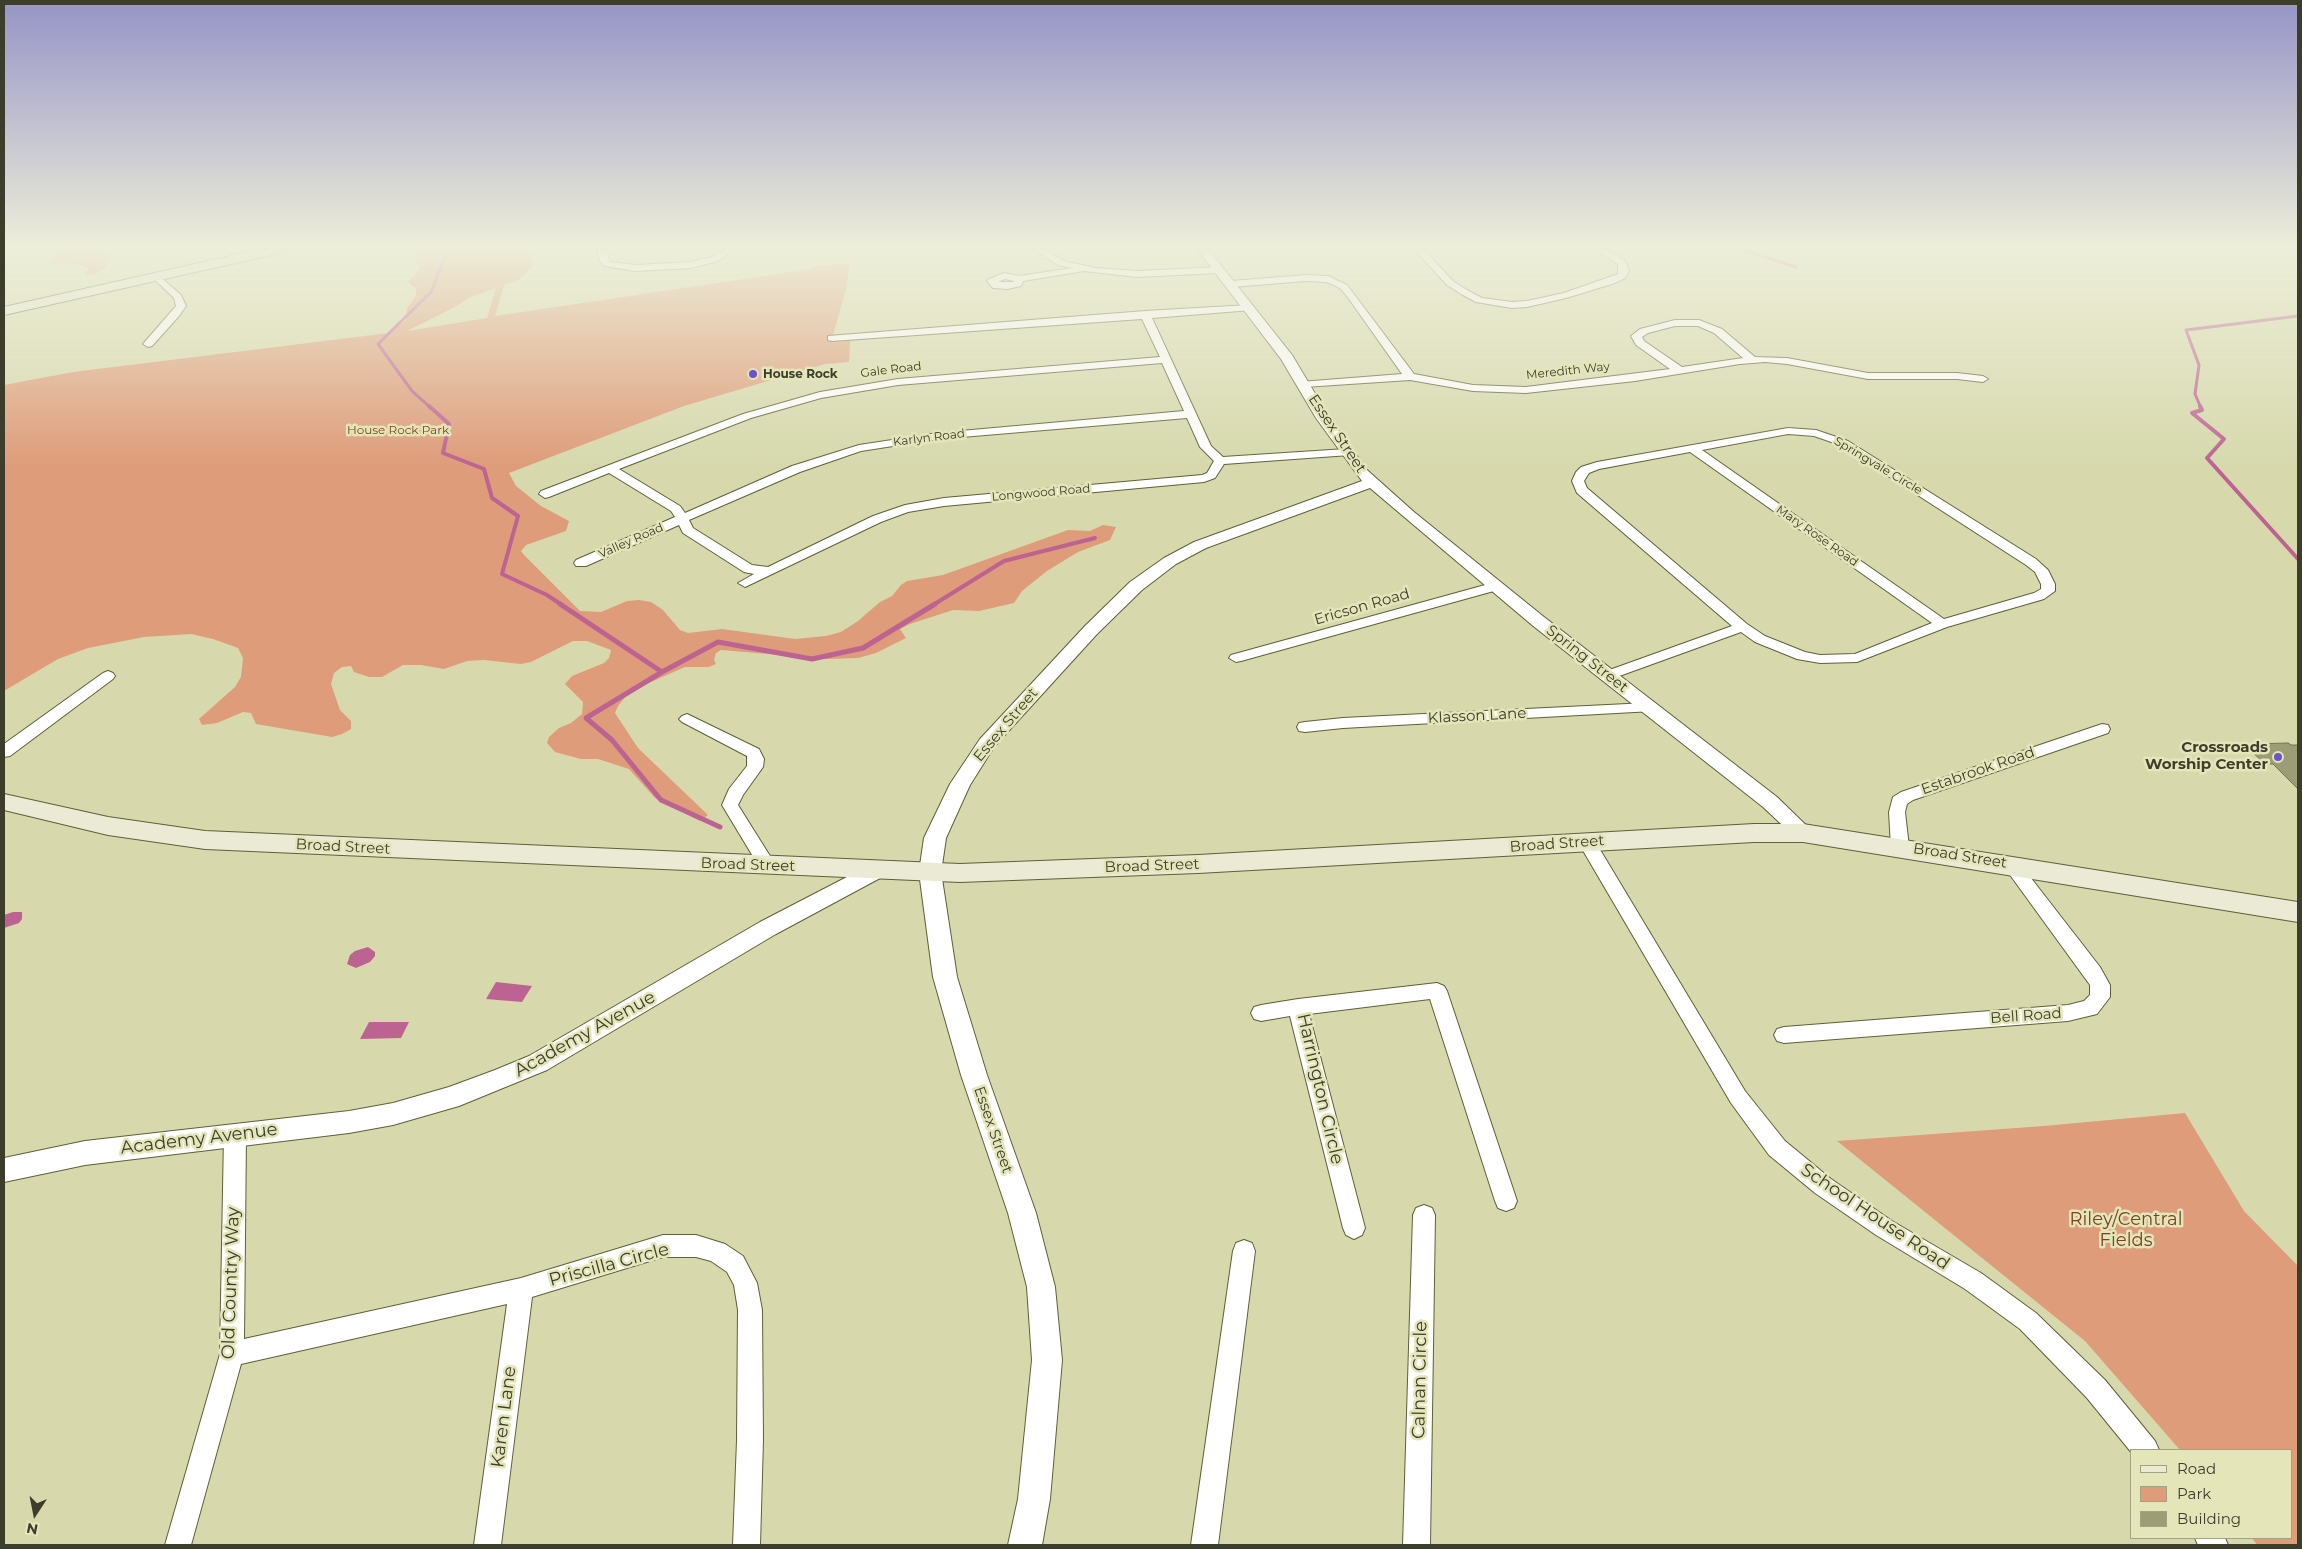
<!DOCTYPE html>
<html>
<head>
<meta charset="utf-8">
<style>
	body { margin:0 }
	#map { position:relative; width:2302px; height:1549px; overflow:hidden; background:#d7d9ad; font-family:Montserrat,sans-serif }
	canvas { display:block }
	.frame { position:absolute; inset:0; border:5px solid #3d3d2b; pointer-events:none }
	.legend { position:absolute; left:2130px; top:1449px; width:162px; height:90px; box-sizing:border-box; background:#e4e6ba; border:1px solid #a1a281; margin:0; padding:6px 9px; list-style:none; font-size:15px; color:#3d3d2b }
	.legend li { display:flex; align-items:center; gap:10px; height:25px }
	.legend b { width:25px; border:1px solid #a1a281 }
	.north { position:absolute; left:10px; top:1489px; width:50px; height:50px; -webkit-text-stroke:4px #e4e6ba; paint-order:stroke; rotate:191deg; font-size:14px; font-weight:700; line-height:20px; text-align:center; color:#3d3d2b }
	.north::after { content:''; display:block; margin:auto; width:18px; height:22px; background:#3d3d2b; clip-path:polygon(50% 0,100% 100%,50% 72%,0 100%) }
</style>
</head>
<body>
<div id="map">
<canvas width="2302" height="1549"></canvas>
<div class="frame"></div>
<ul class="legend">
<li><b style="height:6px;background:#eaead5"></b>Road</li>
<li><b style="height:14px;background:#de9c7a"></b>Park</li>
<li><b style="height:14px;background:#9c9d74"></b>Building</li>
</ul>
<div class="north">N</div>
</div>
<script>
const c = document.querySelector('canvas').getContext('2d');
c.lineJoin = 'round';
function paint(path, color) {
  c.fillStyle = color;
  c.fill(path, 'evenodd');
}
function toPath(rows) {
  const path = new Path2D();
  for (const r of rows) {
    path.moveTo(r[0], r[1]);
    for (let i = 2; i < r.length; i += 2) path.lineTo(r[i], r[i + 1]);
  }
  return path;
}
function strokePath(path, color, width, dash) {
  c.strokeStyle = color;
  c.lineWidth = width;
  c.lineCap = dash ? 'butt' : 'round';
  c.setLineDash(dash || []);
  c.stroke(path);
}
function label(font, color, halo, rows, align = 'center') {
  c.font = font + ' Montserrat,sans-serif';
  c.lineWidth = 5;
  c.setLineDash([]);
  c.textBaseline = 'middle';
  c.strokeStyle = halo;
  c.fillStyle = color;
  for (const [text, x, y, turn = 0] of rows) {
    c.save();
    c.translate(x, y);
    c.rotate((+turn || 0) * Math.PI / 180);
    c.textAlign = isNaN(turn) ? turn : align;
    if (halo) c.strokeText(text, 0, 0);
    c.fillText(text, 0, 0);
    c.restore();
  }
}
paint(toPath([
	[58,249,90,249,111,256,104,269,95,274,87,275,85,274,89,269,82,265,49,262,60,251],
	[423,249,522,249,530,253,533,260,532,267,520,279,504,285,495,316,811,269,814,266,850,263,846,290,831,342,850,341,849,362,825,364,684,406,509,473,516,486,541,506,569,521,566,531,526,545,521,551,524,555,580,611,601,612,627,601,639,600,651,602,663,610,680,630,688,633,722,629,795,639,826,636,841,632,858,621,880,602,892,596,901,585,907,581,943,575,1068,530,1090,531,1103,525,1116,527,1110,540,1078,552,1047,571,1022,591,1014,603,979,611,953,610,910,624,900,629,906,638,876,653,858,658,827,659,721,650,716,653,714,660,716,664,709,667,685,667,642,686,626,696,618,706,615,713,638,748,708,815,700,821,655,798,629,769,598,759,581,759,566,755,555,752,547,743,549,737,559,728,571,723,582,714,583,702,565,684,572,676,604,663,609,658,611,650,587,641,573,641,531,662,521,664,484,660,467,661,444,669,421,665,403,665,382,677,369,677,354,672,351,666,342,667,334,673,331,684,340,710,351,721,351,729,342,734,332,737,256,724,251,713,243,712,217,723,202,725,199,719,235,687,241,677,243,658,238,648,213,639,191,634,144,637,88,648,58,659,4,691,4,385,73,372,389,333,406,320,407,308,416,296,416,289,408,282,420,269,416,263,415,258],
	[496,288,487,318,407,331,453,308,471,297],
	[2185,1113,2244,1211,2298,1266,2298,1545,2257,1545,2252,1538,2291,1538,2291,1450,2180,1450,2085,1341,1837,1141,2044,1126]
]), '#de9c7a');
paint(toPath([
	[13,912,22,912,22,919,19,923,4,928,4,915],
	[368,947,375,952,375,956,370,962,356,968,347,964,350,955,355,951],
	[496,982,532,986,522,1002,486,999],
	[369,1022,409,1022,401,1038,360,1039]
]), '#bc6392');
strokePath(toPath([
	[1741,249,1796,267],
	[431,408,412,391,378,344,431,292,447,252],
	[2201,408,2195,394,2199,365,2186,330,2298,316]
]), '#bc6392', 3);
strokePath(toPath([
	[429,406,449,424,443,453,484,469,492,498,518,516,502,574,547,595,562,605],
	[2200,406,2202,410,2192,413,2224,439,2207,458,2298,559],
	[933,605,1004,561,1095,538]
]), '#bc6392', 4);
strokePath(toPath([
	[560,604,662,672],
	[720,827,661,800,612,740,586,718,662,672,718,642,812,659,863,648,935,604]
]), '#bc6392', 5);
const building = toPath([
	[2288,743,2291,745,2298,745,2298,789,2273,764,2265,764,2249,749,2256,749,2250,744,2288,743]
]);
paint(building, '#9c9d74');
strokePath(building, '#74744c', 1);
const minor = toPath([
	[597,249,606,249,610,262,636,265,691,262,712,257,725,249,736,249,718,261,691,268,636,271,604,266,600,261,597,249],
	[1033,249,1044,249,1064,261,1095,268,1137,271,1219,267,1224,270,1219,273,1137,277,1084,271,1023,281,1021,286,1008,289,993,288,987,281,989,279,1004,273,1019,276,1072,268,1058,265,1033,249],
	[1005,279,1014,281,1014,282,998,282,1005,279],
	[1414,249,1423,249,1453,281,1467,290,1482,298,1512,302,1527,301,1564,293,1618,274,1618,264,1594,249,1605,249,1625,261,1629,271,1625,278,1615,283,1566,298,1527,307,1512,308,1476,302,1461,294,1447,285,1414,249],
	[158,275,181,295,186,306,179,316,152,346,148,347,143,344,176,306,174,298,153,278,158,275],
	[1306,275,1328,276,1347,285,1414,374,1473,385,1526,387,1670,369,1636,345,1631,336,1640,329,1675,320,1699,320,1722,329,1755,357,1787,358,1868,373,1957,373,1983,376,1988,379,1983,382,1957,379,1868,379,1787,364,1765,362,1740,364,1635,381,1526,393,1473,391,1410,380,1304,387,1300,386,1300,382,1402,374,1349,299,1341,289,1334,285,1326,282,1306,281,1231,287,1226,284,1231,281,1306,275],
	[1675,326,1698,326,1714,333,1743,358,1682,367,1644,341,1642,337,1648,333,1675,326],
	[1249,305,1254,308,1252,310,1152,318,1211,446,1223,457,1346,449,1352,453,1350,455,1224,464,1215,478,1204,482,944,506,908,512,881,522,745,587,738,583,754,574,744,572,683,533,679,525,586,566,576,566,574,563,576,560,675,517,671,511,609,473,549,497,545,498,539,494,541,491,743,414,820,392,898,379,1160,357,1142,319,832,341,828,340,828,336,1145,311,1249,305],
	[1162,363,1184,411,938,433,859,445,792,466,685,513,680,506,619,469,751,418,821,398,898,385,1162,363],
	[1187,418,1200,447,1214,461,1207,473,1202,475,944,498,905,505,873,516,768,567,752,565,693,528,689,520,800,472,861,451,938,439,1187,418],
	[1788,428,1816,430,1848,441,2036,559,2048,570,2055,584,2055,591,2044,599,1947,627,1857,662,1820,663,1797,659,1755,642,1741,632,1611,679,1601,679,1599,676,1601,673,1732,626,1577,493,1572,481,1576,472,1581,467,1597,462,1788,428],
	[1788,434,1814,436,1840,445,2026,565,2035,572,2041,584,2041,589,2034,593,1944,619,1702,450,1788,434],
	[1690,452,1932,623,1855,654,1820,655,1805,652,1765,636,1747,624,1587,488,1584,481,1589,473,1599,469,1690,452],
	[1496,582,1501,583,1503,586,1501,589,1241,661,1236,662,1229,658,1231,655,1496,582],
	[108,671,113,673,115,676,113,679,10,756,4,757,4,744,103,673,108,671],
	[1648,703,1653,705,1656,708,1653,711,1343,728,1305,732,1299,731,1297,727,1299,723,1305,722,1343,718,1648,703],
	[687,714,759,749,764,759,763,767,743,795,738,805,775,864,772,868,766,870,760,868,722,805,729,789,747,766,747,756,682,722,679,719,682,716,687,714],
	[2102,724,2108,725,2110,729,2108,733,1913,800,1907,804,1905,812,1909,847,1906,851,1900,853,1894,851,1891,847,1889,812,1893,797,1901,792,2102,724],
	[1587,836,1593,838,1745,1091,1785,1141,1831,1179,1892,1221,1981,1273,2036,1313,2105,1380,2155,1441,2159,1450,2131,1452,2087,1398,2020,1329,1965,1289,1876,1235,1815,1193,1769,1155,1731,1103,1578,842,1581,838,1587,836],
	[2011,858,2017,860,2100,967,2110,985,2110,997,2097,1014,2068,1021,1784,1043,1777,1041,1774,1035,1777,1029,1784,1027,2068,1005,2084,1001,2090,995,2090,985,2005,868,2002,864,2005,860,2011,858],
	[1437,983,1444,986,1447,991,1517,1201,1514,1208,1506,1211,1498,1208,1495,1201,1430,999,1309,1014,1365,1228,1362,1235,1354,1239,1346,1235,1343,1228,1290,1016,1261,1021,1254,1019,1251,1013,1254,1007,1261,1005,1298,999,1437,983],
	[235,1126,243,1128,246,1135,244,1339,521,1278,663,1235,696,1235,725,1244,743,1256,757,1283,762,1310,763,1440,760,1545,733,1545,737,1440,738,1310,734,1285,727,1272,711,1261,696,1257,663,1257,532,1297,501,1545,474,1545,507,1304,241,1364,191,1545,165,1545,220,1354,224,1135,227,1128,235,1126],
	[1424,1205,1432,1208,1435,1215,1430,1545,1403,1545,1413,1215,1416,1208,1424,1205],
	[1244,1240,1252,1243,1255,1251,1218,1545,1191,1545,1233,1251,1236,1243,1244,1240],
	[2195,1538,2225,1538,2228,1545,2198,1545,2195,1538]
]);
const tertiary = toPath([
	[1197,249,1208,249,1292,355,1329,417,1367,470,1414,512,1544,617,1777,797,1814,833,1810,838,1803,840,1796,838,1763,807,1532,625,1370,488,1206,548,1176,564,1142,590,1097,634,994,747,970,785,946,838,941,872,957,977,987,1075,1036,1213,1055,1287,1062,1360,1050,1499,1042,1545,1008,1545,1018,1499,1032,1360,1027,1287,1008,1213,961,1075,933,977,919,872,924,838,950,784,980,739,1085,626,1130,582,1164,558,1194,542,1362,481,1316,418,1281,359,1197,249],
	[874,863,882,865,885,871,882,877,776,934,547,1070,459,1106,393,1125,349,1133,85,1165,4,1182,4,1158,85,1141,349,1111,393,1103,449,1087,495,1070,529,1056,760,922,874,863]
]);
const secondary = toPath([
	[261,249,286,249,280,253,4,315,4,307,261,249],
	[4,794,108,817,205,831,960,864,1198,855,1754,824,1803,824,2298,902,2298,922,1803,842,1754,842,1198,873,960,882,205,849,108,835,4,810,4,794]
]);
strokePath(minor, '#5f5f38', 2);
strokePath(tertiary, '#5f5f38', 2);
strokePath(secondary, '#5f5f38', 2);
paint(minor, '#fff');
paint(tertiary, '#fff');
paint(secondary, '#eaead5');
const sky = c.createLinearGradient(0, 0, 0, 466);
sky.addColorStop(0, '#9694c6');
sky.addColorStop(0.53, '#edeeda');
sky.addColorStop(1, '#edeeda00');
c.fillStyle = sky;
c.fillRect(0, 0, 2302, 466);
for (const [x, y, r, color] of [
	[753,374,5,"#6c52cb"],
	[2278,757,5,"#6c52cb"]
]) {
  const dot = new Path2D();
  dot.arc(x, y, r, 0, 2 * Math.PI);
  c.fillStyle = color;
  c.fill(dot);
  strokePath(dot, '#e4e6ba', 2);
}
label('12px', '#3d3d2b', '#e4e6ba', [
	["Gale Road",891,370,-7],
	["Meredith Way",1568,371,-6],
	["Karlyn Road",929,438,-7],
	["Springvale Circle",1878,466,31],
	["Longwood Road",1041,493,-5],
	["Mary Rose Road",1817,536,35],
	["Valley Road",631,541,-24]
]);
label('bold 12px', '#3d3d2b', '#e4e6ba', [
	["House Rock",763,374]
], 'left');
label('12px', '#7d4220', '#e4e6ba', [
	["House Rock Park",398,430]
]);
label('15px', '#3d3d2b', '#e4e6ba', [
	["Essex Street",1337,434,56],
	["Ericson Road",1362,607,-16],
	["Spring Street",1587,659,38],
	["Klasson Lane",1477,716,-3],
	["Essex Street",1006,725,-50],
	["Estabrook Road",1978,771,-19],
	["Broad Street",1557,844,-4],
	["Broad Street",343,847,3],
	["Broad Street",1960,856,9],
	["Broad Street",748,865,2],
	["Broad Street",1152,866,-2],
	["Bell Road",2026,1016,-4],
	["Essex Street",993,1130,71]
]);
label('bold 15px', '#3d3d2b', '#e4e6ba', [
	["Crossroads",2268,748],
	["Worship Center",2268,765]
], 'right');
label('18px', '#3d3d2b', '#e4e6ba', [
	["Academy Avenue",585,1034,-29],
	["Harrington Circle",1320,1089,77],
	["Academy Avenue",199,1139,-7],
	["School House Road",1875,1217,34],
	["Priscilla Circle",609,1265,-15],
	["Old Country Way",231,1283,-88],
	["Calnan Circle",1420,1380,-89],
	["Karen Lane",504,1417,-83]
]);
label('18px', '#7d4220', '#e4e6ba', [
	["Riley/Central",2126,1220],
	["Fields",2126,1241]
]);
</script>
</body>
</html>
